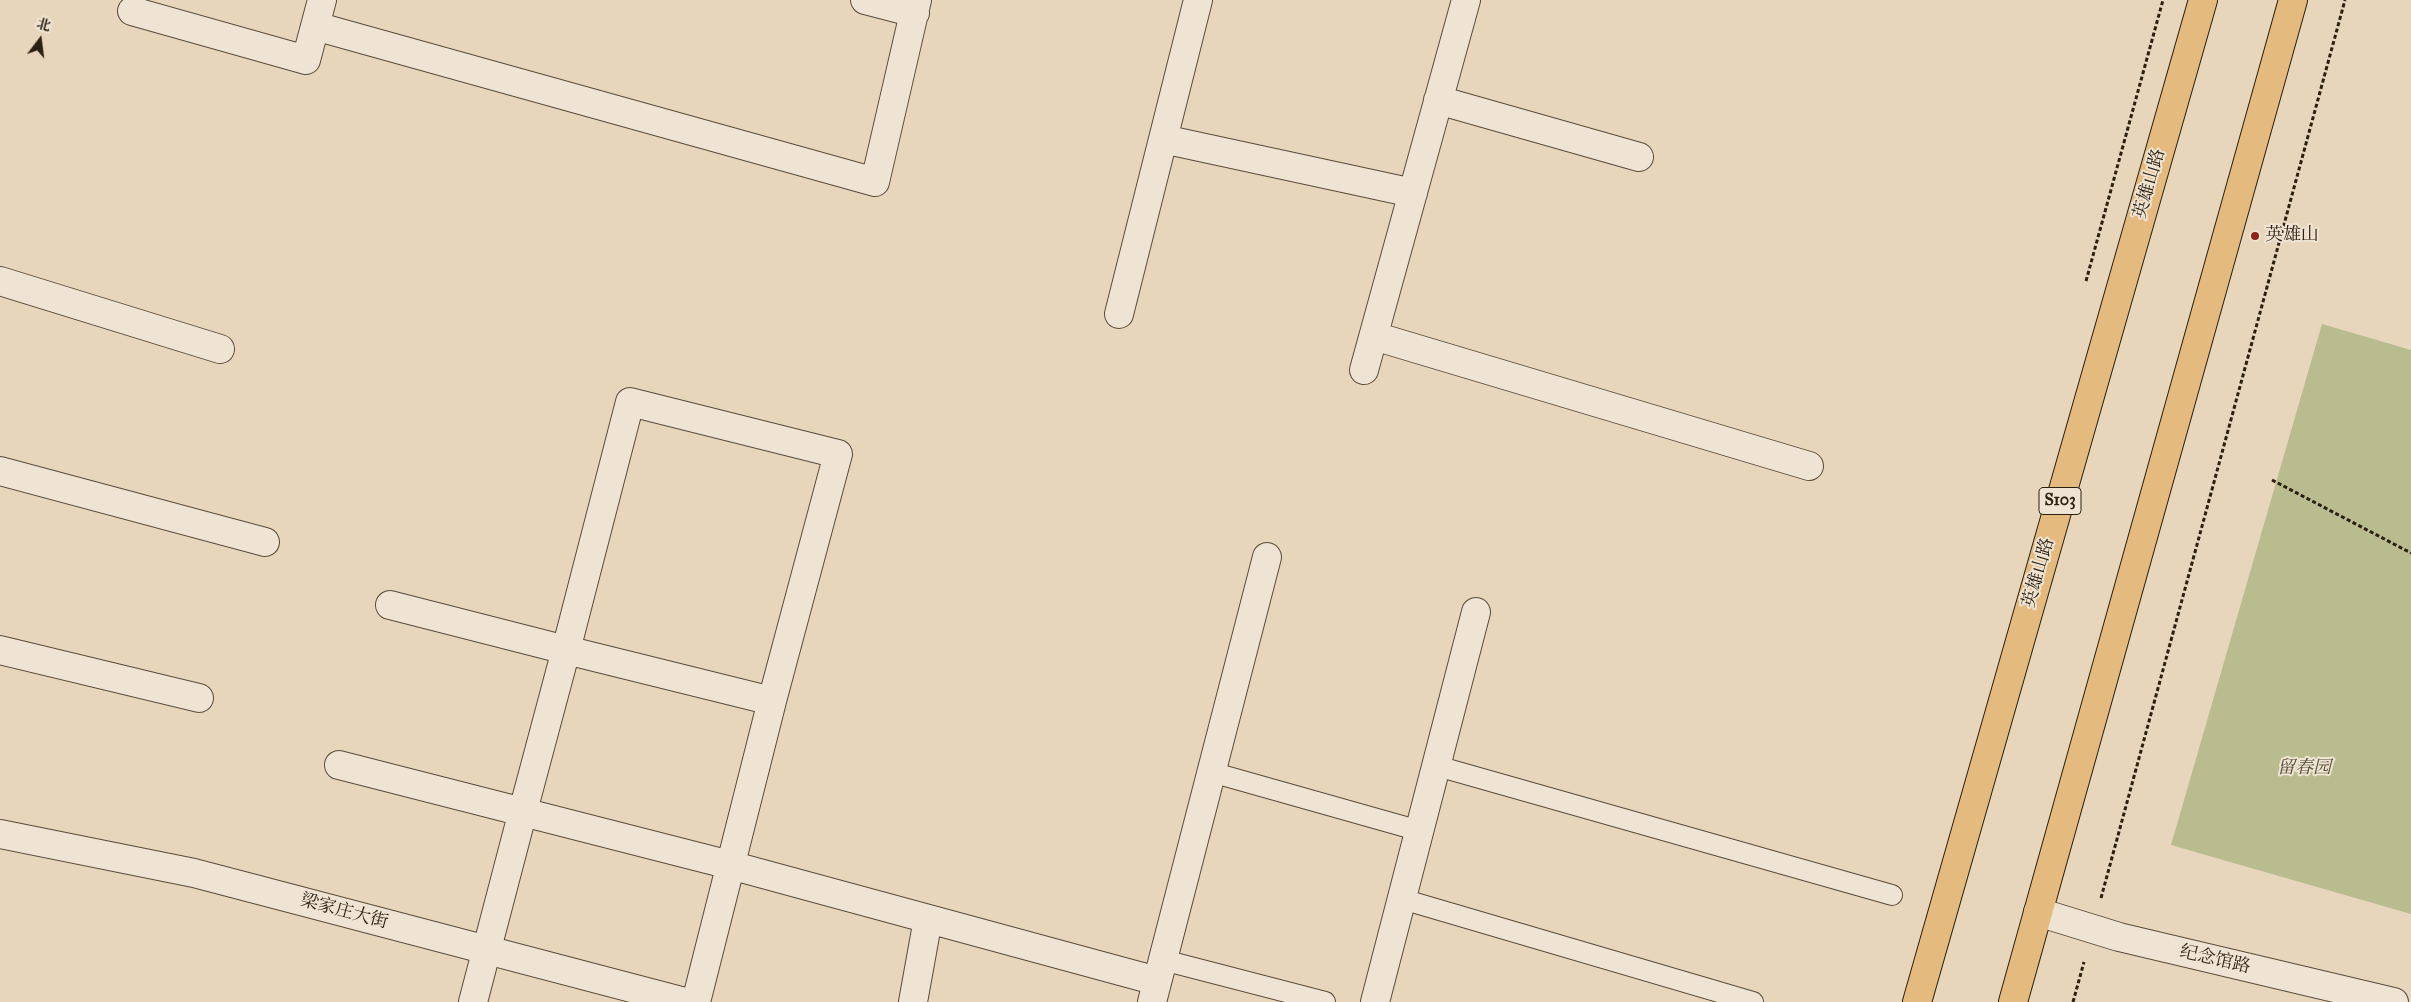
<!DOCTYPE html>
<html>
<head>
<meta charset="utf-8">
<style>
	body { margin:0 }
	#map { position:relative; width:2411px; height:1002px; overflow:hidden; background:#e7d5bc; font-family:"IM FELL Great Primer","Noto Serif SC",serif }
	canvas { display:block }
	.north { position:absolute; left:15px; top:15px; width:50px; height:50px; -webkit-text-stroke:4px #efe4d3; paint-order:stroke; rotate:15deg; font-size:14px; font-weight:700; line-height:20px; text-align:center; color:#2b1f0f }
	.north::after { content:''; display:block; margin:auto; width:18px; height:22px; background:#2b1f0f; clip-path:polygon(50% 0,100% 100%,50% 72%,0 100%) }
</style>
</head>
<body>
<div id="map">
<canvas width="2411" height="1002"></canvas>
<div class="north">北</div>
</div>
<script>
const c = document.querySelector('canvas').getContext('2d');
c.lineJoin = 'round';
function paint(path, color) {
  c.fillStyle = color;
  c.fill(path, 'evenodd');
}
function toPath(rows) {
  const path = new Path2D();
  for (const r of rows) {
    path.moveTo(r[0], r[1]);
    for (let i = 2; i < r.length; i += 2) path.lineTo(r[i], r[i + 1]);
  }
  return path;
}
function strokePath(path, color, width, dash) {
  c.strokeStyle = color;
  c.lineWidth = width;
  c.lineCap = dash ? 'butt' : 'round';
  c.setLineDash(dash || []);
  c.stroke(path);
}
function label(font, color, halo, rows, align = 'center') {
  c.font = font + ' "IM FELL Great Primer","Noto Serif SC",serif';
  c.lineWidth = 4;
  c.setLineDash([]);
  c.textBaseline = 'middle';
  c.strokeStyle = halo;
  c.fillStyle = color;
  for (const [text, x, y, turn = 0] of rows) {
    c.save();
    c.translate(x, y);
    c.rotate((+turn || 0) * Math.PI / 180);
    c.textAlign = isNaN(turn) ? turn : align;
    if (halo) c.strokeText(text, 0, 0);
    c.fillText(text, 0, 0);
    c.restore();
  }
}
paint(toPath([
	[2322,324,2411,350,2411,914,2171,845]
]), '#b8bc8e');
const service = toPath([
	[1437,766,1892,895],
	[1211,772,1420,831],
	[1402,899,1753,1002],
	[1163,960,1325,1002]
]);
const minor = toPath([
	[865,0,915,13],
	[132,11,306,60,322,0],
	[315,26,875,182,917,0],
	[1438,100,1639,157],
	[1163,139,1413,193],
	[0,281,220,349],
	[1119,314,1198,0],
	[1374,336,1809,466],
	[1364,370,1466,0],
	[0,471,265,542],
	[390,605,566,650,772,701,838,454,630,402,566,650,523,811,473,1002],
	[0,650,199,698],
	[339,765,730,865,1157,981],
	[2038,912,2119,937,2394,1002],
	[696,1002,772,701],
	[913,1002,928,919],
	[1152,1002,1267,557],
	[1375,1002,1476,612]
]);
const tertiary = toPath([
	[0,834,194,873,685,1002]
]);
const primary = toPath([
	[1917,1002,2203,0],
	[2013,1002,2293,0]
]);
strokePath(service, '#5a4c3a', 22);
strokePath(minor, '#5a4c3a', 30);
strokePath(tertiary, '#5a4c3a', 30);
strokePath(primary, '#2b1f0f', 30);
strokePath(toPath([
	[2086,281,2163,0],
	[2272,480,2411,553],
	[2101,898,2345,0],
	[2073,1002,2084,962]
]), '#2b1f0f', 3, [4, 2.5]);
strokePath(service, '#efe4d3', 20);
strokePath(minor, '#efe4d3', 28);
strokePath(tertiary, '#efe4d3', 28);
strokePath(primary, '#e4ba7e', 28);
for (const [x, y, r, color] of [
	[2255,236,5,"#8f2418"]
]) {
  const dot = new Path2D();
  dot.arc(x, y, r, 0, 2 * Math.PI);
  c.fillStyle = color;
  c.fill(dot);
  strokePath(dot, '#efe4d3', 2);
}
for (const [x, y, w] of [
	[2060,501,42]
]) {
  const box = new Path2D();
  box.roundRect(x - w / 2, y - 13.5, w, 27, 4);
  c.fillStyle = '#efe4d3';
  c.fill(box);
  strokePath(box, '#2b1f0f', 1);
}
label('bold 16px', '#2b1f0f', null, [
	["S103",2060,501]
]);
label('18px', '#2b1f0f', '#efe4d3', [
	["英雄山路",2150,184,-74],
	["英雄山路",2039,573,-74],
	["梁家庄大街",344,912,15],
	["纪念馆路",2215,960,13]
]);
label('18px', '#2b1f0f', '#efe4d3', [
	["英雄山",2265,236]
], 'left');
label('italic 18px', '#554e35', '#efe4d3', [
	["留春园",2304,769]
]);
</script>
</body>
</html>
